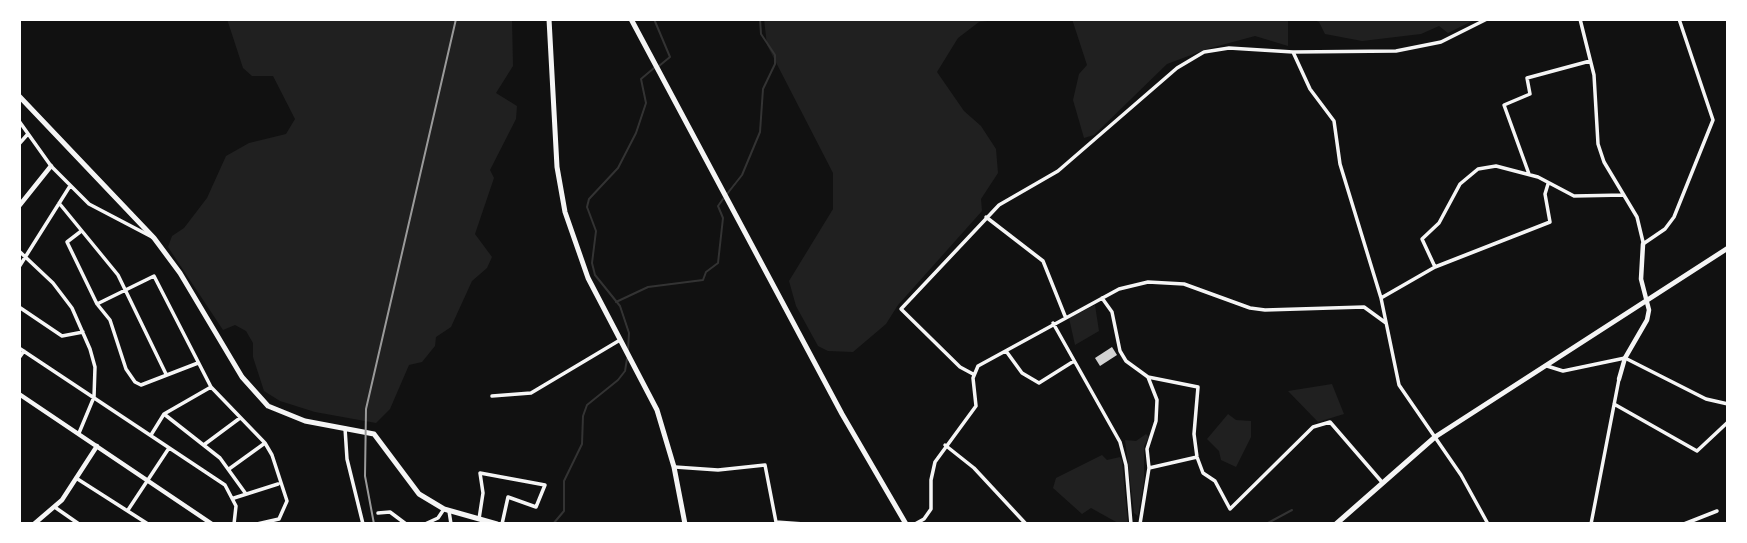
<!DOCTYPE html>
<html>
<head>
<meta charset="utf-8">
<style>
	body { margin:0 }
	#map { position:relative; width:1747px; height:543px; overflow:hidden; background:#111; font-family:Overpass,sans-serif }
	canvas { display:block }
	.frame { position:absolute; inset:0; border:21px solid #fff; pointer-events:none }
</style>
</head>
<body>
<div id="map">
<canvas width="1747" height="543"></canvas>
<div class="frame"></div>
</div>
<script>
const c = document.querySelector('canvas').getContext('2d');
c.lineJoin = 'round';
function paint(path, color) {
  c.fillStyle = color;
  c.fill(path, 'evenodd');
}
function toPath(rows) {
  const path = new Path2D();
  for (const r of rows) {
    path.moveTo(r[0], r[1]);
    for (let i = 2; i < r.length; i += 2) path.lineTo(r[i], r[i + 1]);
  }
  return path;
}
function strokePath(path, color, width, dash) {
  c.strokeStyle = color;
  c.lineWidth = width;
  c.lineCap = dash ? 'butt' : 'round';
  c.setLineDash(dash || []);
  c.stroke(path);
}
paint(toPath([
	[227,19,512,19,513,66,496,93,517,106,516,119,490,170,494,178,475,234,492,257,487,268,472,281,451,327,436,337,435,346,422,362,409,365,390,409,376,423,315,412,280,401,264,391,253,357,253,343,246,331,235,325,223,330,168,247,172,236,184,228,207,198,226,156,249,143,286,134,295,119,273,76,252,76,243,68],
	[764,19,1005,19,979,22,958,38,937,72,964,111,981,126,996,149,998,173,981,199,982,211,898,305,886,324,853,352,828,351,818,346,796,306,789,281,833,209,833,173,767,45],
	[1072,19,1288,19,1288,46,1255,36,1207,49,1167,64,1094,135,1084,138,1073,100,1079,74,1087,65],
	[1311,19,1476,19,1448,33,1439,26,1421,34,1362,41,1325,34,1319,22],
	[1095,305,1099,331,1075,345,1069,318],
	[1332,384,1344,414,1318,422,1288,391],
	[1228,414,1236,420,1251,421,1251,437,1236,467,1221,460,1219,451,1207,439],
	[1146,434,1149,437,1144,446,1144,481,1138,516,1134,513,1125,440,1136,441],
	[1102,455,1107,460,1120,457,1122,461,1128,524,1118,523,1091,508,1082,514,1053,488,1056,478]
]), '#202020');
strokePath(toPath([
	[654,19,670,57,659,66],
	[727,194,742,175,760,132,763,89,775,64,775,55,761,34,760,19],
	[616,302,648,287,703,280,706,272,718,263,723,218,718,206,723,199],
	[628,350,629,333,620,306,595,275,592,263,596,231,587,207,589,199,618,168,636,133,646,103,641,79,654,68],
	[553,524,564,511,564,481,582,444,583,416,587,405,618,380,625,371,627,359],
	[1212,524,1215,524],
	[1266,524,1292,510]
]), '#333', 2);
paint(toPath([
	[1112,347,1117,355,1100,366,1095,358]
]), '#d3d3d3');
strokePath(toPath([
	[1580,19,1594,75,1598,144,1604,162,1637,217,1643,242],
	[1293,52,1310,89,1334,121,1340,164,1381,298,1399,385,1461,475,1488,524],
	[19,121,51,166,89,204,152,237],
	[19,144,27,135],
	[1529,174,1504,105,1530,94,1527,78,1590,61],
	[59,203,118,275,166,374],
	[986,217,1043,261,1065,316],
	[80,232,67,242,97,304,110,320,126,369,135,382,141,385,198,363],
	[1643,244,1665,229,1674,217,1713,120,1679,19],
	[19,251,53,283,72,308,90,349,95,367,94,397,79,433],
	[19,267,70,186],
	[1435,267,1550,222,1545,194,1548,184],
	[1102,298,1112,312,1120,351,1126,361,1148,377,1157,400,1156,421,1147,449,1149,468,1140,524],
	[1381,298,1435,267,1422,239,1439,223,1460,184,1478,169,1496,166,1538,177,1574,196,1624,195],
	[97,304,154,276,211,387,265,443,272,455,287,501,279,519,257,524],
	[19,307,62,336,83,332],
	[1053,323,1120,442,1126,465,1131,524],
	[19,348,225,485,236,506,234,524],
	[1006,351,1022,373,1039,383,1074,361],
	[19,358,24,351],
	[1547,366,1563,371,1625,358,1706,399,1728,404],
	[973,374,960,367,901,309,999,205,1058,171,1177,68,1204,52,1229,48,1293,52,1396,51,1441,42,1487,19],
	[1148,377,1198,387,1194,434,1197,457,1203,473,1215,481,1230,509,1313,427,1330,422,1381,481],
	[492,396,531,393,620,340],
	[1614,404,1697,451,1728,422],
	[164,414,220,458,246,494],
	[345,428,347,459,363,524],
	[151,435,164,414,211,387],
	[205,444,240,418],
	[945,445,974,468,1026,524],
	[675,467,718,470,765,465,776,522,804,524],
	[1149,468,1197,457],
	[229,469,265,443],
	[76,478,148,524],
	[234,498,278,484],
	[56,508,79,524],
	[128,510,169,448],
	[449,511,451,524],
	[378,513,390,512,406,524],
	[479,519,483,493,480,473,545,485,536,507,508,497,502,524],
	[425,524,438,518,444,509],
	[915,524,924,519,931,509,931,480,935,462,976,406,973,378,978,366,1119,289,1148,282,1184,284,1250,308,1265,310,1364,307,1386,323],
	[1591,524,1619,379],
	[1684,524,1717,511]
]), '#f5f5f5', 3.5);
strokePath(toPath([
	[19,206,51,166],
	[1619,379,1625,358,1647,320,1649,310,1641,279,1643,244],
	[19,394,212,524],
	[34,524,62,500,97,446]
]), '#f5f5f5', 4.5);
strokePath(toPath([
	[549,19,557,167,565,212,588,278,657,410,674,467,685,524],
	[19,96,154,238,180,273,242,377,268,406,305,421,374,434,419,494,444,509,497,524]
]), '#f5f5f5', 5);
strokePath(toPath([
	[631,19,842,414,906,524],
	[1336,524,1435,437,1728,248]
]), '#f5f5f5', 5);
strokePath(toPath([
	[374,524,365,476,366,409,456,19]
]), '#9a9a9a', 2);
</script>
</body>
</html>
